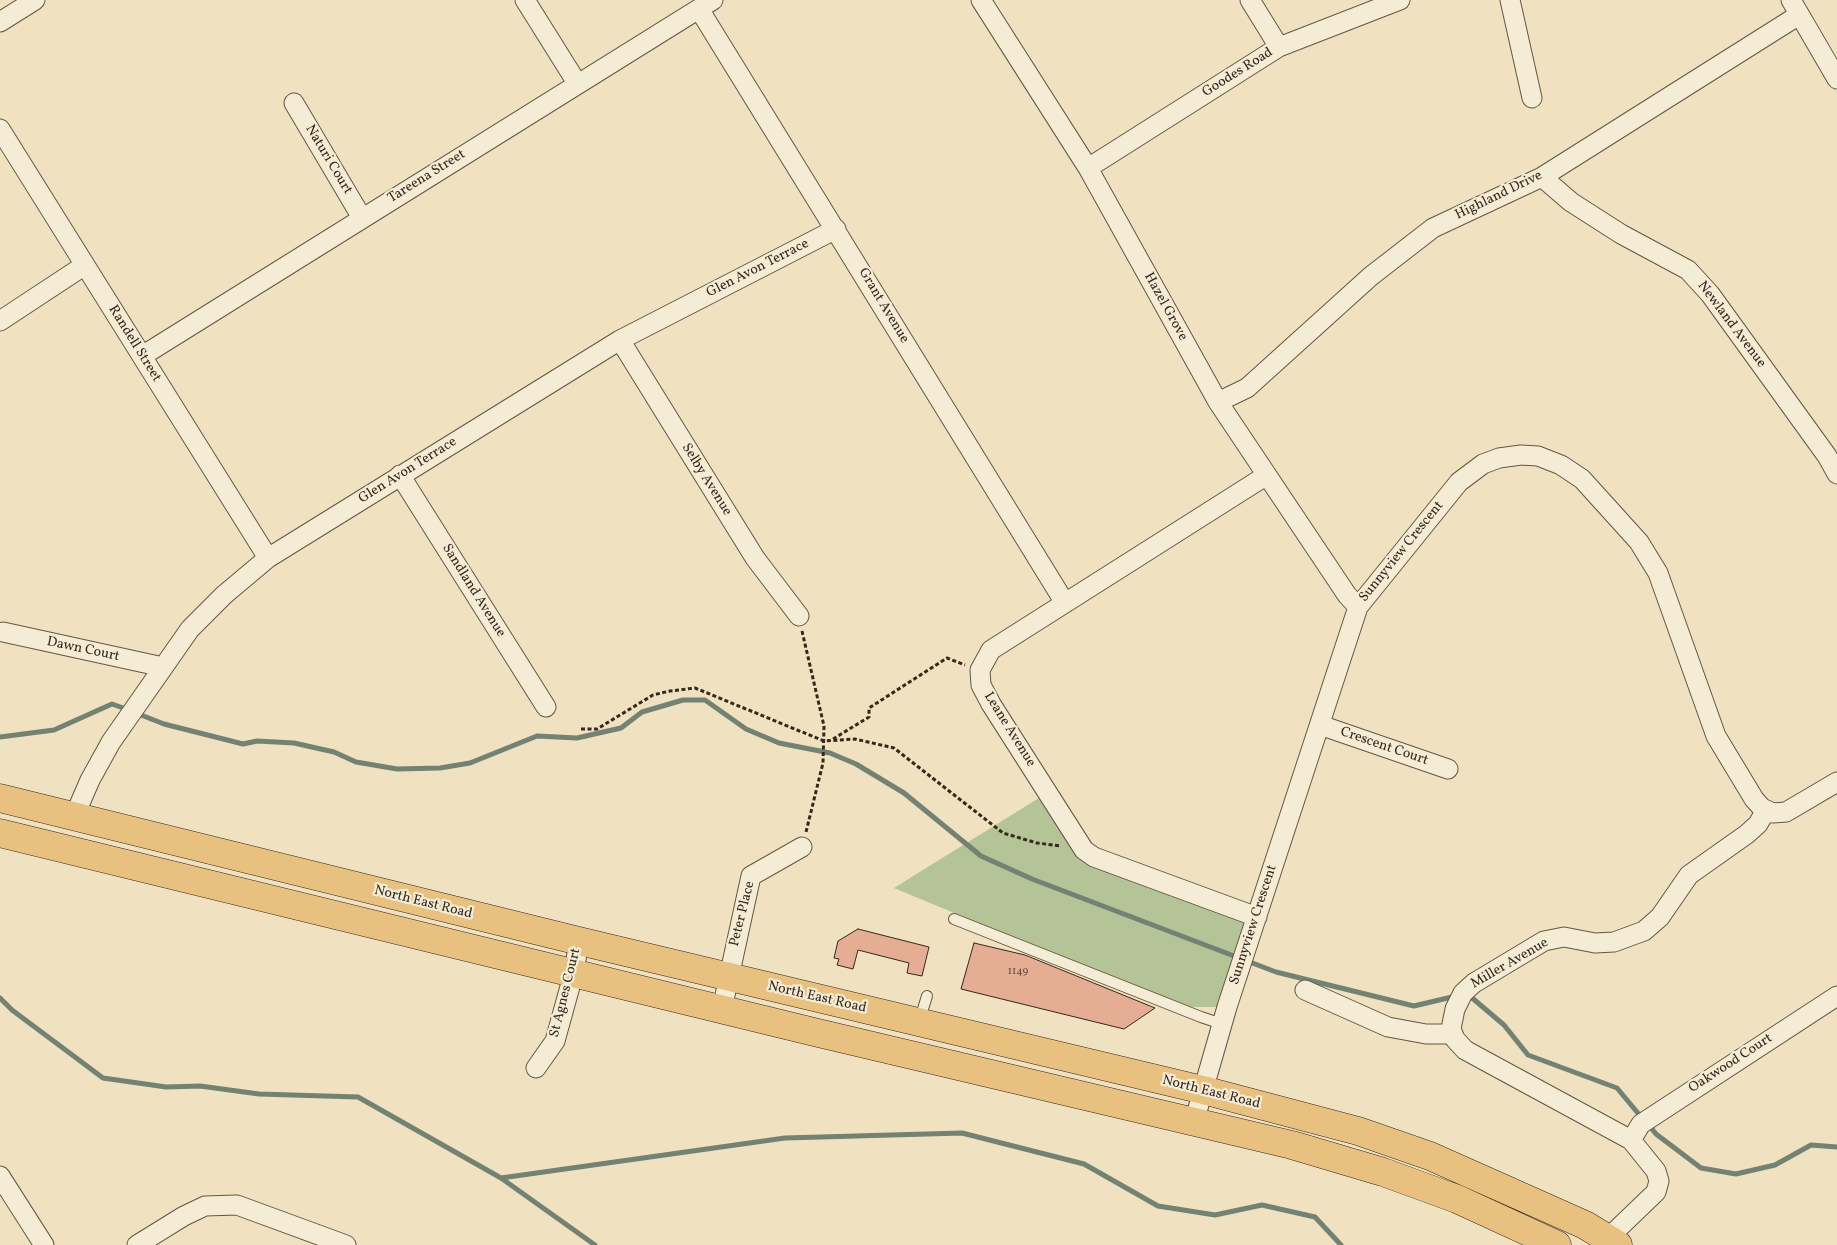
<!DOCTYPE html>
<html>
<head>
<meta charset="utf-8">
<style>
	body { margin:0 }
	canvas { display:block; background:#f0e1c0 }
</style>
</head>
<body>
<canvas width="1837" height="1245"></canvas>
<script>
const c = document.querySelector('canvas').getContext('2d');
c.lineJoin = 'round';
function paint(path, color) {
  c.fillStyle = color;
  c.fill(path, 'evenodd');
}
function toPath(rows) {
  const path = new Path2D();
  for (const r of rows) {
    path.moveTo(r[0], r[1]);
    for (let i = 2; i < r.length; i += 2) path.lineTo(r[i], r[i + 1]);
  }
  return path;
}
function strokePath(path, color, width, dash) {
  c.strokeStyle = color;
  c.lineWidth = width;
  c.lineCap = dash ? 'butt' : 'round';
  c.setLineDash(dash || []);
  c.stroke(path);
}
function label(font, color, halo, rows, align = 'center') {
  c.font = font + ' Vollkorn,serif';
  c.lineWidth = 4.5;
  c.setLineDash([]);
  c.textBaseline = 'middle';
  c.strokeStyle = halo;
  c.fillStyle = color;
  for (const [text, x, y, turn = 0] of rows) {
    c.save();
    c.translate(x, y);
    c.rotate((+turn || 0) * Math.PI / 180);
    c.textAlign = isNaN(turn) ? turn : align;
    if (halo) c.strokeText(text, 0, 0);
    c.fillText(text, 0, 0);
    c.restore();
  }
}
paint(toPath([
	[1047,793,1084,850,1257,917,1227,1007,1181,1007,894,888]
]), '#b5c496');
strokePath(toPath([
	[136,713,164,724,243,744,257,741,294,743,334,752,356,762,397,769,440,768,470,763,537,736,577,738,621,728,642,712,683,700,705,700,746,729,779,743,830,753,856,764,904,793,981,856,1032,879,1276,972,1414,1006,1456,996],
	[0,737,54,730,112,704,129,710],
	[1467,997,1471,997,1504,1025,1528,1055,1617,1088,1642,1118],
	[0,998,12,1010,103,1078,166,1087,200,1086,259,1094,358,1097,501,1178,595,1245],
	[1648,1124,1656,1134,1701,1168,1736,1174,1775,1165,1811,1145,1837,1147],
	[501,1178,785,1138,962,1133,1084,1164,1158,1206,1215,1215,1262,1205,1315,1217,1341,1245]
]), '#738273', 5);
const building = toPath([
	[858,929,929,947,922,976,907,973,909,963,858,950,853,969,837,965,839,959,834,958,838,941,858,929],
	[974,943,1025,955,1155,1008,1124,1029,961,989,974,943]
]);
paint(building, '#e5ad93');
strokePath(building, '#36281c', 1);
const service = toPath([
	[954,919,1201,1017,1222,1024],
	[919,1022,927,996]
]);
const minor = toPath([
	[525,0,577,83],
	[981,0,1088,168,1218,402,1347,595,1358,607],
	[1250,0,1279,47],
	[1510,0,1532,98],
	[1791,0,1837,79],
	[699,9,1065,603],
	[0,22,35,0],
	[294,103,362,218],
	[0,129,268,558],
	[1088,168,1279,47,1400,0],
	[1542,177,1571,202,1621,234,1688,270,1710,294,1827,456,1837,474],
	[0,321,85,265],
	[620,340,755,558,799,616],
	[142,356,713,0],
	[1218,402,1247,388,1371,276,1433,228,1542,177,1799,15],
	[400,475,546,707],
	[3,632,163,667],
	[1320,725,1448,769],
	[74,817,90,780,111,742,190,629,224,595,268,558,620,340,836,229],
	[1257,917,1094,857,1084,850,991,704,981,685,980,670,991,650,1267,475],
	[1305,990,1388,1027,1426,1034,1453,1034],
	[722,1009,751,876,802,847],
	[536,1068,555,1041,574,972,579,941],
	[1194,1122,1227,1007,1358,607,1459,482,1483,464,1499,458,1521,455,1538,456,1561,465,1582,479,1639,542,1658,573,1716,736,1754,799,1762,808,1773,813,1786,812,1837,782],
	[1631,1140,1641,1124,1837,996],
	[0,1176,44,1245],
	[1607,1239,1656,1192,1659,1181,1656,1171,1631,1140,1465,1050,1455,1039,1451,1029,1455,1009,1463,993,1474,983,1544,941,1564,937,1595,943,1614,942,1644,931,1660,917,1689,875,1747,834,1758,824,1766,810],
	[137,1245,184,1216,205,1206,237,1205,346,1245]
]);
const primary = toPath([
	[0,798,579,941,1203,1090,1358,1131,1430,1156,1493,1184,1585,1225,1618,1245],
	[0,833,814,1032,1292,1145,1383,1172,1457,1199,1557,1245]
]);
strokePath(service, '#645645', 12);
strokePath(minor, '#645645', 21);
strokePath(primary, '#36281c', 29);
strokePath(toPath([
	[802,631,824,726,823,763,806,832],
	[581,729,597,729,653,695,670,691,695,688,824,741,855,739,894,748,1003,833,1037,843,1061,846],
	[833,739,869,717,869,708,947,658,965,665]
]), '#36281c', 3, [4, 2.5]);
strokePath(service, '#f5ecd6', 10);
strokePath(minor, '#f5ecd6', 19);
strokePath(primary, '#e8c080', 28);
label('11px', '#62493a', null, [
	["1149",1018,972]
]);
label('14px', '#36281c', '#f5ecd6', [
	["Goodes Road",1238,73,-32],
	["Naturi Court",328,160,59],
	["Tareena Street",427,177,-32],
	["Highland Drive",1499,196,-26],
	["Glen Avon Terrace",758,269,-27],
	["Grant Avenue",883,306,59],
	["Hazel Grove",1165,307,61],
	["Newland Avenue",1731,325,53],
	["Randell Street",134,344,58],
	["Glen Avon Terrace",408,471,-32],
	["Selby Avenue",706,480,58],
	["Sunnyview Crescent",1402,552,-51],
	["Sandland Avenue",473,591,58],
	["Dawn Court",83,650,12],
	["Leane Avenue",1009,730,58],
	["Crescent Court",1384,747,19],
	["North East Road",423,903,14],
	["Peter Place",743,914,-76],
	["Sunnyview Crescent",1254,925,-72],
	["Miller Avenue",1510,964,-30],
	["St Agnes Court",566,993,-76],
	["North East Road",817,998,13],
	["Oakwood Court",1731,1064,-33],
	["North East Road",1211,1093,14]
]);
</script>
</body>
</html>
